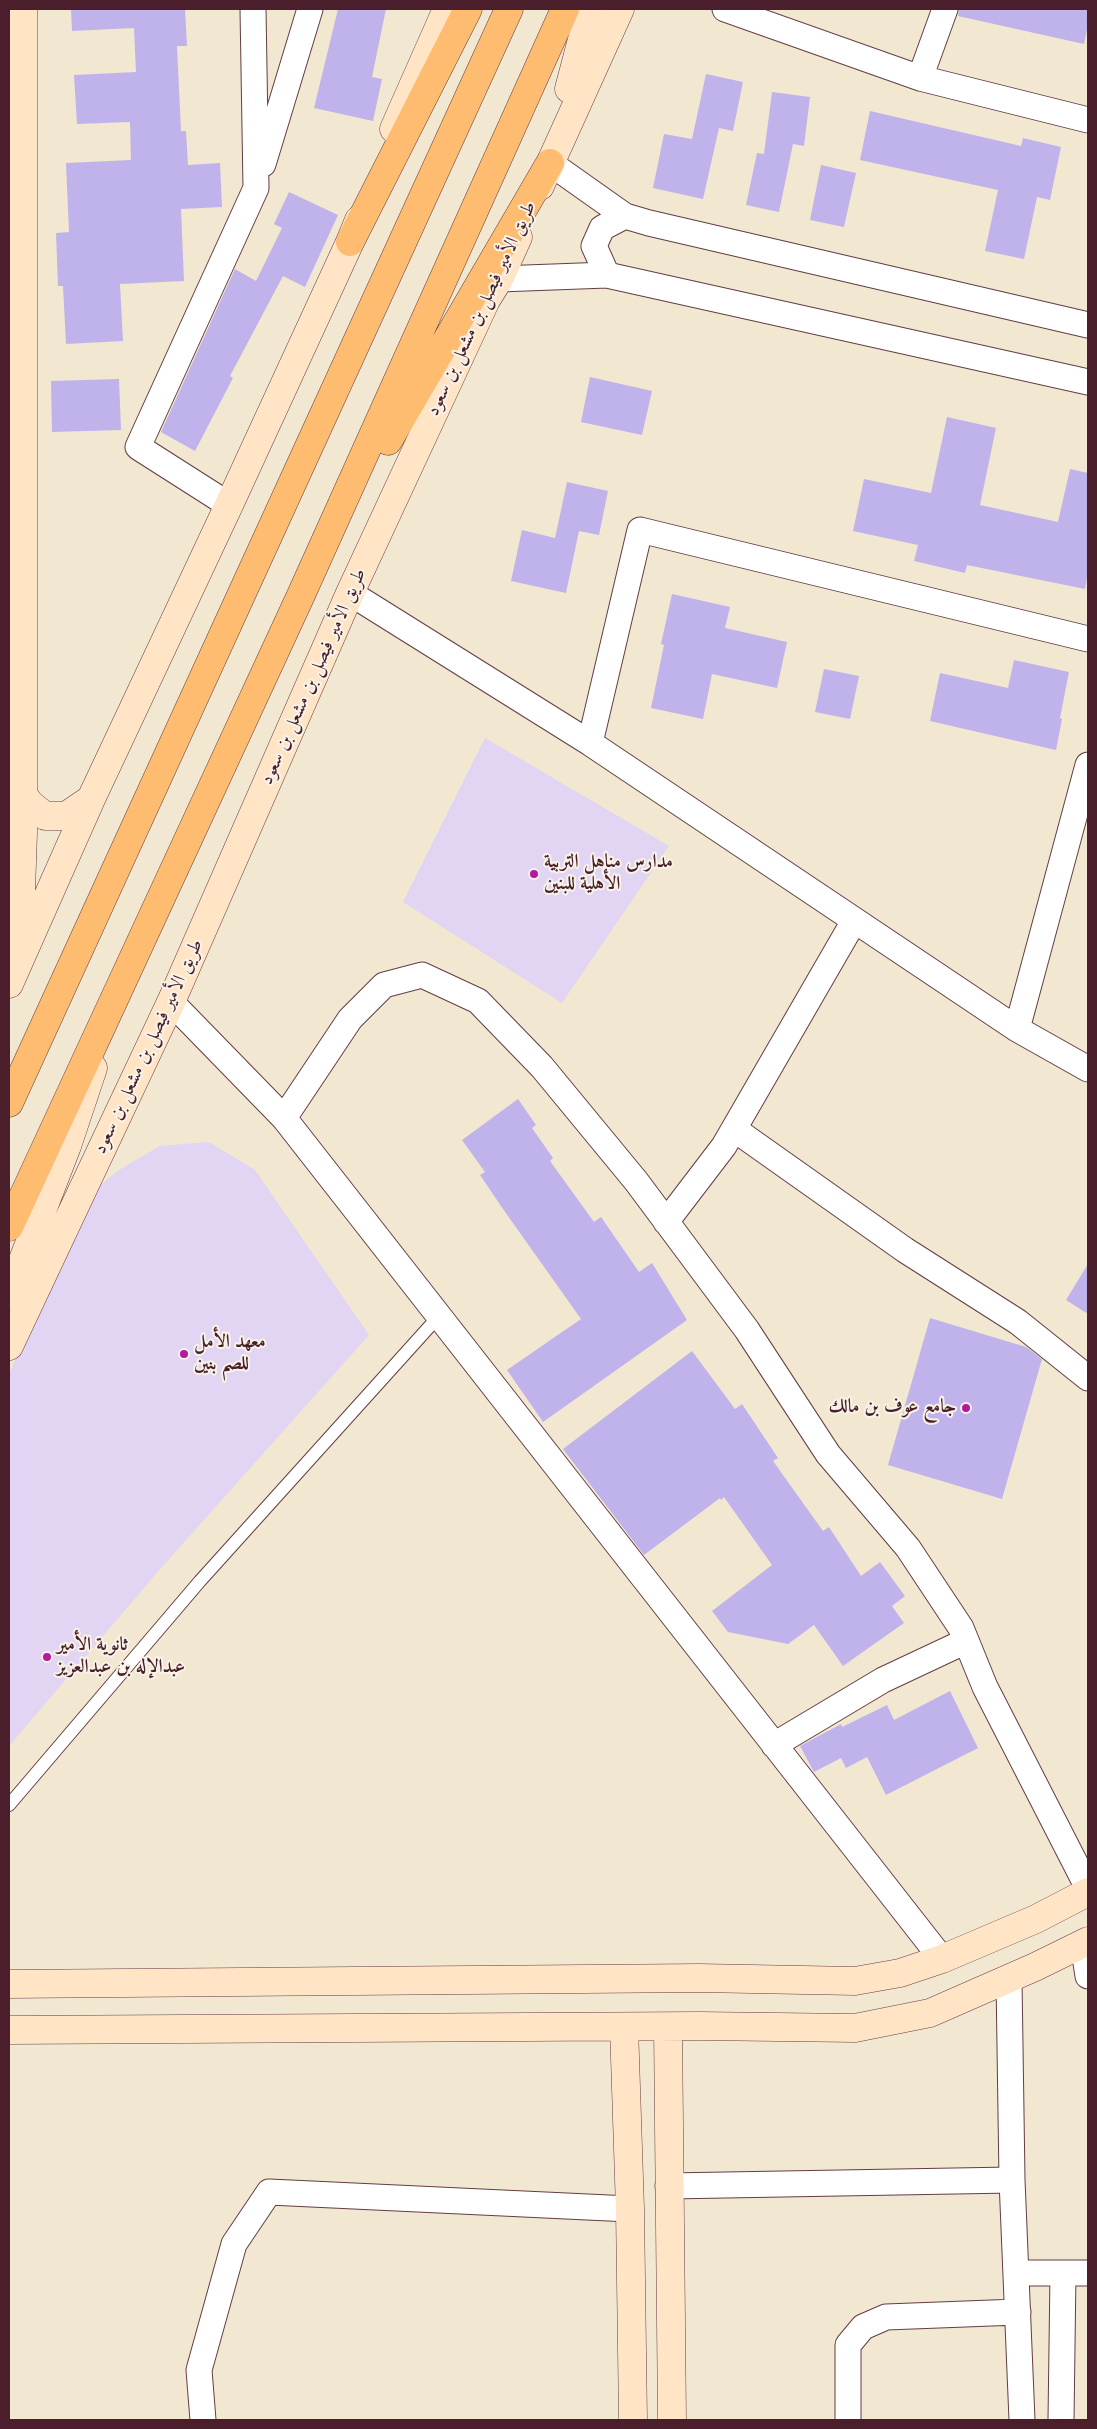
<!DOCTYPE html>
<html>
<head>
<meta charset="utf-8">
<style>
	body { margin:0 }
	#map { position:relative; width:1097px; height:2429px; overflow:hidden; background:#f2e7d0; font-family:Cardo,serif }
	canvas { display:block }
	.frame { position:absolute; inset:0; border:10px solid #4a1f2b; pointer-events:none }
</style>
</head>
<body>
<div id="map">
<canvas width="1097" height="2429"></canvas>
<div class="frame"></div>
</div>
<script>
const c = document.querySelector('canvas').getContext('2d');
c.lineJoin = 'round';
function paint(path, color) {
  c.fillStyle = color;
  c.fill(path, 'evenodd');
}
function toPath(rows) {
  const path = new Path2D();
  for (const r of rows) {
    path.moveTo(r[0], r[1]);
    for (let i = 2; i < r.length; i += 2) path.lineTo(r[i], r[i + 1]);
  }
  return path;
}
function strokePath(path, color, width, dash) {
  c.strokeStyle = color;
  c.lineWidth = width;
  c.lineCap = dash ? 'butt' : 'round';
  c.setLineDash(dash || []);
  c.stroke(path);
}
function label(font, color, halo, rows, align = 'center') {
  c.font = font + ' Cardo,Amiri,serif';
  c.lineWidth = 4;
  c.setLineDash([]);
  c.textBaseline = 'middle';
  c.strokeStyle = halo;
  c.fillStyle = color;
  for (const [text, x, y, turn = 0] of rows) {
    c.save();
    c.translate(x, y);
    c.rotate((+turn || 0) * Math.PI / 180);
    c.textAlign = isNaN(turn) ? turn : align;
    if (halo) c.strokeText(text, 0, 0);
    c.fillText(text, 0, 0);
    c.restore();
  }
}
paint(toPath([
	[485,738,669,846,562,1003,403,902],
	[209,1142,255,1170,369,1335,161,1568,9,1746,9,1374,88,1195,119,1170,160,1146]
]), '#e2d4f3');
paint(toPath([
	[71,9,185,9,187,46,177,46,181,131,186,131,188,165,220,163,222,207,181,209,184,281,120,284,123,341,66,344,63,286,58,286,56,233,69,232,66,163,131,160,130,122,77,124,74,75,136,72,134,28,72,31],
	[338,9,386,9,372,77,382,79,373,121,314,108],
	[959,9,1088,9,1088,25,1084,44,958,16],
	[706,74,743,82,733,131,719,128,703,199,653,188,664,134,692,139],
	[772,92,810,97,804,146,793,144,779,212,746,205,757,153,764,154],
	[870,111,1021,146,1023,138,1061,147,1050,200,1037,197,1024,259,985,251,998,190,860,160],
	[821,165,856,173,844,227,810,220],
	[289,192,338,215,305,287,283,276,230,376,233,378,195,451,161,432,235,269,256,281,282,228,274,224],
	[590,377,652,391,642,435,581,422],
	[119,379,121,430,52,432,51,381],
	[947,417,996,428,980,505,1058,522,1070,469,1088,473,1088,573,1085,589,967,565,965,573,914,561,918,545,853,531,864,479,931,493],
	[567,482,608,491,599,535,579,531,566,593,511,581,522,530,555,538],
	[672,594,730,607,725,628,787,642,777,688,712,674,703,719,651,708,664,645,661,644],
	[1014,660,1069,672,1060,718,1062,719,1056,750,930,721,940,673,1008,688],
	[824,669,859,676,850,719,815,712],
	[518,1099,536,1125,532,1128,553,1158,550,1161,594,1222,601,1217,639,1272,652,1263,687,1320,543,1422,507,1370,581,1319,503,1209,480,1175,485,1172,462,1140],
	[1088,1264,1088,1314,1066,1300],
	[930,1318,1026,1347,1042,1359,1002,1499,888,1465],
	[692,1351,735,1409,742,1404,778,1458,773,1461,823,1531,829,1527,861,1576,880,1562,905,1596,892,1606,904,1623,843,1666,814,1625,788,1644,728,1632,712,1611,772,1565,724,1497,721,1500,720,1498,644,1555,563,1449],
	[950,1691,978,1748,886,1795,867,1757,846,1768,841,1758,814,1772,800,1746,841,1724,842,1727,887,1705,894,1720]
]), '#c0b3eb');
const lane = toPath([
	[9,1805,200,1581,439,1316]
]);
const street = toPath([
	[725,9,920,78,1088,120],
	[920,78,945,9],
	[550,163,625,216,649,223,1088,325],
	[263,164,310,9],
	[607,275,594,246,602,228,625,216],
	[499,279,607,275,1088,382],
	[229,505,138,447,256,188,253,9],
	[350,593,590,743,1017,1029,1088,1069],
	[590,743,640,530,1088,639],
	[171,1002,284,1118,942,1959],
	[1017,1029,1088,765],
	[284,1118,350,1019,384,985,422,975,478,1001,542,1067,636,1181,747,1330,828,1454,908,1548,961,1628,985,1687,1088,1888],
	[734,1129,905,1250,1018,1322,1088,1378],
	[666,1222,724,1146,854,921],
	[774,1745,883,1680,966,1641],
	[1083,1944,1088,1976],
	[1009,1979,1012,2180,1022,2420],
	[668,2186,1012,2180],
	[1016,2273,1088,2273],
	[203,2420,199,2370,234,2244,269,2192,630,2209],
	[848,2420,848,2345,863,2327,886,2317,1018,2312],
	[1061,2420,1063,2273]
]);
const secondary = toPath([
	[569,89,590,9],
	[394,129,447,9],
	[540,186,620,9],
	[23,794,30,804,45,816,66,816,91,799],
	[10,944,20,920,23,833,23,9],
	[9,984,91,799,229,505,350,242,359,220],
	[9,1296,67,1146,93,1068],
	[9,1346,171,1002,350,593,486,300,499,279,518,237],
	[9,1984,699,1978,855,1981,900,1973,942,1959,1036,1919,1088,1892],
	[624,2027,630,2209,633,2420],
	[668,2027,672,2420],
	[9,2030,699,2026,855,2028,930,2013,1035,1967,1088,1941]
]);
const primary = toPath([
	[350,242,468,9],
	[388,441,550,163],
	[9,1103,509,9],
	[9,1227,301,595,565,9]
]);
strokePath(lane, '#633d44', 14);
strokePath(street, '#633d44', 27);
strokePath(secondary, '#633d44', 29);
strokePath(primary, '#633d44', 29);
strokePath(lane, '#fff', 12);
strokePath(street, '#fff', 25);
strokePath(secondary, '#ffe4c6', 28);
strokePath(primary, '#febc71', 28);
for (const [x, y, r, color] of [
	[534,874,5,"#b5179e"],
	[184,1354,5,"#b5179e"],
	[966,1408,5,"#b5179e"],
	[47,1657,5,"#b5179e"]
]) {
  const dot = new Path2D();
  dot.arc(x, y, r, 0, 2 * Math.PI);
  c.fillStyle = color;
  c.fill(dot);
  strokePath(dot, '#f7f3e8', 2);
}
label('19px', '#4a1f2b', '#f7f3e8', [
	["طريق الأمير فيصل بن مشعل بن سعود",482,309,-65],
	["طريق الأمير فيصل بن مشعل بن سعود",314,677,-66],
	["طريق الأمير فيصل بن مشعل بن سعود",149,1047,-65]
]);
label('bold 19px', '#4a1f2b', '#f7f3e8', [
	["مدارس مناهل التربية",544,863],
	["الأهلية للبنين",544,885],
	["معهد الأمل",194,1343],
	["للصم بنين",194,1365],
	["جامع عوف بن مالك",956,1408,"right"],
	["ثانوية الأمير",57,1646],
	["عبدالإله بن عبدالعزيز",57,1668]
], 'left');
</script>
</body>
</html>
